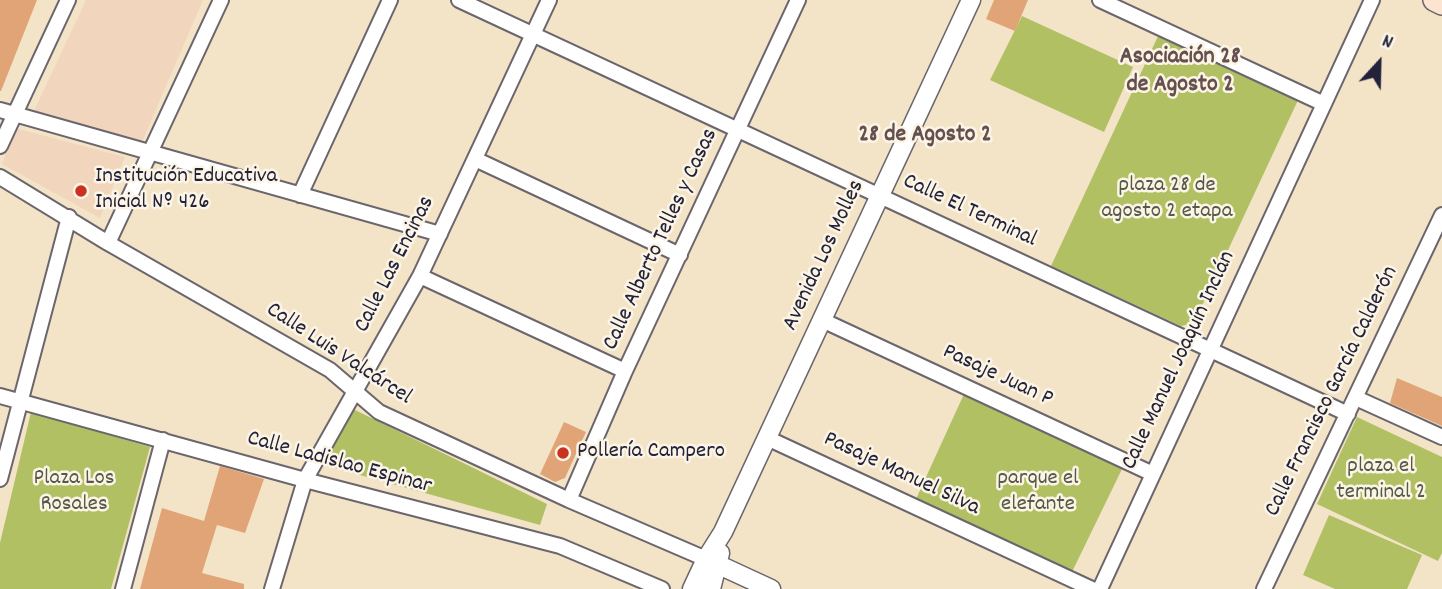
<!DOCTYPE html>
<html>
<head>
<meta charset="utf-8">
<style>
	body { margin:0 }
	#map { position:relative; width:1442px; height:589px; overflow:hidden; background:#f3e4c8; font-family:Dekko,sans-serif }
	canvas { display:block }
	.north { position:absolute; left:1344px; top:28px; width:70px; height:70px; -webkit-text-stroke:5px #fcf5e5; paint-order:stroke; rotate:22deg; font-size:19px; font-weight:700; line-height:28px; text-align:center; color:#22223b }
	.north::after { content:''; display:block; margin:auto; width:24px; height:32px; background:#22223b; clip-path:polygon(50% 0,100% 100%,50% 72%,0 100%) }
</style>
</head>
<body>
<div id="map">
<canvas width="1442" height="589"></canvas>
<div class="north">N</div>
</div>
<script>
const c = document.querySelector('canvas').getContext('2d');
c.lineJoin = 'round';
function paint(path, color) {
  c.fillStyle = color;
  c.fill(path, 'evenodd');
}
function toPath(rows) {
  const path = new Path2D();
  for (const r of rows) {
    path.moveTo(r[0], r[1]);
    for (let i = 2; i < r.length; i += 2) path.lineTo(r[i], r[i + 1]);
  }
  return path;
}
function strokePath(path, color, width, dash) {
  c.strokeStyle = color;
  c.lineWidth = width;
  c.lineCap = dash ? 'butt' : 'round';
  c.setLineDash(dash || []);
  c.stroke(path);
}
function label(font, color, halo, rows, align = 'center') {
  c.font = font + ' Dekko,sans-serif';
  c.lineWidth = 5;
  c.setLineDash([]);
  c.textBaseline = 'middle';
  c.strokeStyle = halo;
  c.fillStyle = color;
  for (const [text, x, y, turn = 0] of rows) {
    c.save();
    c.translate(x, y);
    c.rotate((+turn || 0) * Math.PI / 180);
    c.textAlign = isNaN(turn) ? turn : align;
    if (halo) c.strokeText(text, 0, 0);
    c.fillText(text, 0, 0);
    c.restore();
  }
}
paint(toPath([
	[86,0,203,0,142,142,34,111],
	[15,128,125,157,100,218,2,164]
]), '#f1d5bd');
paint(toPath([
	[1022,16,1133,67,1104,132,990,80],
	[1159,34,1299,98,1194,323,1181,326,1051,266],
	[964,394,1123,467,1071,574,916,499],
	[353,409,547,504,540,525,324,465],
	[31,412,150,447,111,589,0,589,0,543],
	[1357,417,1442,457,1442,553,1438,561,1317,504],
	[1329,515,1422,555,1407,589,1335,589,1303,575]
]), '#b1c063');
paint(toPath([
	[0,0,37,0,1,91,0,91],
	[994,0,1028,0,1015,31,986,19],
	[1397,378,1442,397,1442,426,1390,403],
	[564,422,586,432,565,478,555,482,540,474],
	[220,466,264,479,245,533,217,525,202,573,244,584,244,589,140,589,162,508,204,521]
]), '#e1a477');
const minor = toPath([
	[459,0,1348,414],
	[1100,0,1324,104],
	[0,110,440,234],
	[0,146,68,0],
	[475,159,680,255],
	[0,177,108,243,330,370,379,412,569,500,706,559],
	[300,195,390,0],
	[108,243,221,0],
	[420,276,625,371],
	[822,320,1153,474],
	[0,396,305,480,560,546,662,589],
	[1356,398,1442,437],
	[767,438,1092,589],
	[0,479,69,217],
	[569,500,625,371,798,0],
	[123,589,163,440],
	[272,589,305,480,420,276,549,0],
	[1100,589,1372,0],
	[1264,589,1442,215]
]);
const tertiary = toPath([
	[706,559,771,589],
	[692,589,706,559,723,532,971,0],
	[711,589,720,553]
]);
const secondary = toPath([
	[1434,0,1442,4]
]);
strokePath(minor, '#6b666c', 18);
strokePath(tertiary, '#6b666c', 21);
strokePath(secondary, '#6b666c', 24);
strokePath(minor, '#fff', 14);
strokePath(tertiary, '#fff', 18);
strokePath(secondary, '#fce5d0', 21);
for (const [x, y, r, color] of [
	[81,191,7,"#c8321e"],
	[563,453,7,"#c8321e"]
]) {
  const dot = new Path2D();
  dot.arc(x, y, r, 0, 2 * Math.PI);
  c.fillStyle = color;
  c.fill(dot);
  strokePath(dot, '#fcf5e5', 2.5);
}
label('23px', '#22223b', '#fcf5e5', [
	["Institución Educativa",95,178],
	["Inicial Nº 426",95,204],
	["Pollería Campero",577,453]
], 'left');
label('23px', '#545949', '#fcf5e5', [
	["plaza 28 de",1167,187],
	["agosto 2 etapa",1167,213],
	["plaza el",1381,468],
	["terminal 2",1381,494],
	["Plaza Los",74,480],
	["Rosales",74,506],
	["parque el",1038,480],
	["elefante",1038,506]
]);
label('23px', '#22223b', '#fcf5e5', [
	["Calle El Terminal",969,212,25],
	["Calle Alberto Telles y Casas",662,240,-65],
	["Avenida Los Molles",825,256,-65],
	["Calle Las Encinas",396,265,-63],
	["Calle Luis Valcárcel",338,355,33],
	["Calle Manuel Joaquín Inclán",1180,361,-65],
	["Pasaje Juan P",997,377,25],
	["Calle Francisco García Calderón",1333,392,-64],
	["Calle Ladislao Espinar",339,464,15],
	["Pasaje Manuel Silva",901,475,25]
]);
label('bold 24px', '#655050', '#fcf5e5', [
	["Asociación 28",1180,59],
	["de Agosto 2",1180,87],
	["28 de Agosto 2",925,137]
]);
</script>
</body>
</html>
